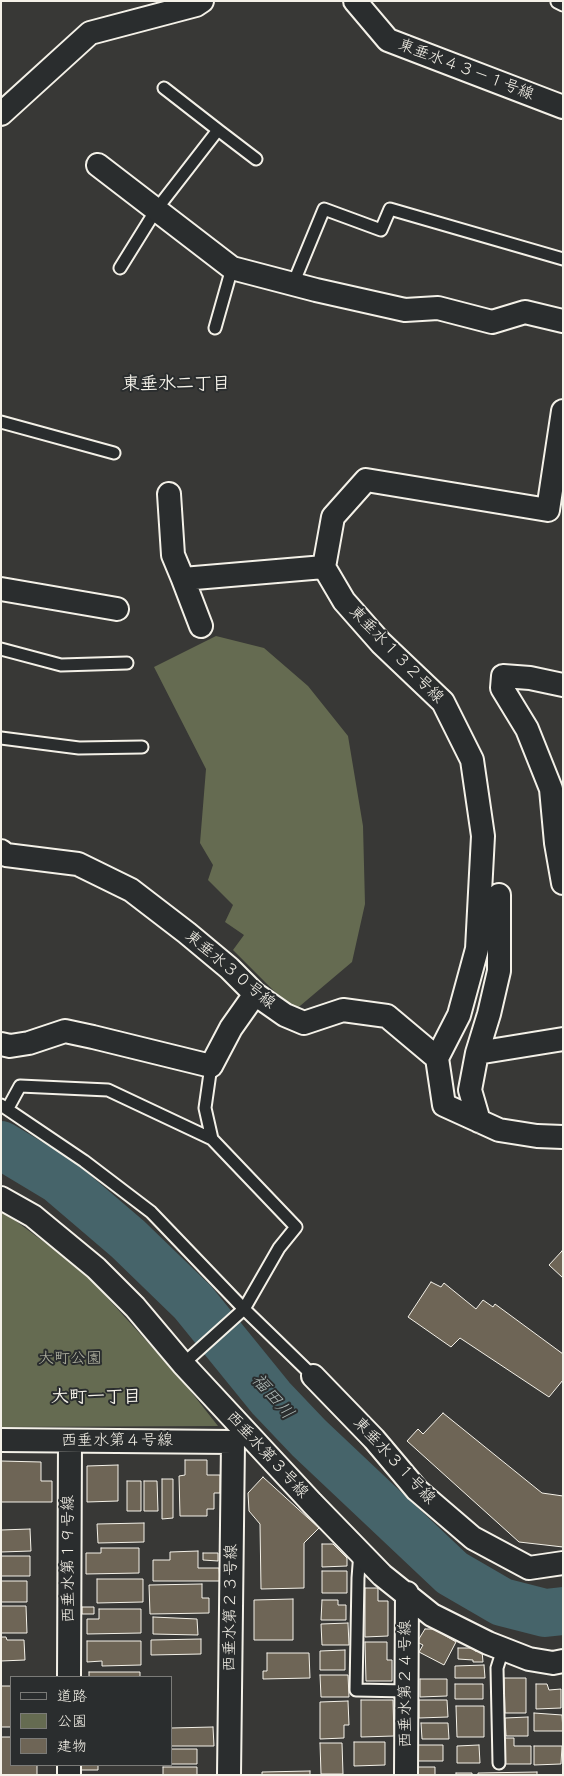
<!DOCTYPE html>
<html>
<head>
<meta charset="utf-8">
<style>
	body { margin:0 }
	#map { position:relative; width:564px; height:1776px; overflow:hidden; background:#383836; font-family:Sriracha,"Klee One",sans-serif }
	canvas { display:block }
	.frame { position:absolute; inset:0; border:2px solid #f4f1e8; pointer-events:none }
	.legend { position:absolute; left:10px; top:1676px; width:162px; height:90px; box-sizing:border-box; background:#2a2d2e; border:1px solid #7b7b78; margin:0; padding:6px 9px; list-style:none; font-size:15px; color:#f4f1e8 }
	.legend li { display:flex; align-items:center; gap:10px; height:25px }
	.legend b { width:25px; border:1px solid #7b7b78 }
</style>
</head>
<body>
<div id="map">
<canvas width="564" height="1776"></canvas>
<div class="frame"></div>
<ul class="legend">
<li><b style="height:6px;background:#2a2d2e"></b>道路</li>
<li><b style="height:14px;background:#656b51"></b>公園</li>
<li><b style="height:14px;background:#6e6556"></b>建物</li>
</ul>
</div>
<script>
const c = document.querySelector('canvas').getContext('2d');
c.lineJoin = 'round';
function paint(path, color) {
  c.fillStyle = color;
  c.fill(path, 'evenodd');
}
function toPath(rows) {
  const path = new Path2D();
  for (const r of rows) {
    path.moveTo(r[0], r[1]);
    for (let i = 2; i < r.length; i += 2) path.lineTo(r[i], r[i + 1]);
  }
  return path;
}
function strokePath(path, color, width, dash) {
  c.strokeStyle = color;
  c.lineWidth = width;
  c.lineCap = dash ? 'butt' : 'round';
  c.setLineDash(dash || []);
  c.stroke(path);
}
function label(font, color, halo, rows, align = 'center') {
  c.font = font + ' Sriracha,"Klee One",sans-serif';
  c.lineWidth = 4;
  c.setLineDash([]);
  c.textBaseline = 'middle';
  c.strokeStyle = halo;
  c.fillStyle = color;
  for (const [text, x, y, turn = 0] of rows) {
    c.save();
    c.translate(x, y);
    c.rotate((+turn || 0) * Math.PI / 180);
    c.textAlign = isNaN(turn) ? turn : align;
    if (halo) c.strokeText(text, 0, 0);
    c.fillText(text, 0, 0);
    c.restore();
  }
}
paint(toPath([
	[216,636,264,648,308,686,348,736,363,826,365,904,352,962,294,1011,233,950,244,935,225,922,233,905,208,880,213,865,200,843,206,769,154,667],
	[1,1210,83,1271,181,1379,218,1426,1,1427]
]), '#656b51');
strokePath(toPath([
	[1,1145,59,1180,128,1239,193,1302,271,1398,309,1438,452,1573,502,1602,545,1613,563,1611]
]), '#46646a', 48);
const building = toPath([
	[562,1251,563,1252,563,1278,549,1265,562,1251],
	[431,1282,441,1287,444,1283,476,1309,483,1300,493,1307,495,1304,563,1354,563,1380,549,1397,460,1338,451,1347,408,1317,431,1282],
	[443,1413,542,1493,563,1496,563,1547,519,1542,407,1441,418,1429,423,1434,443,1413],
	[185,1460,207,1460,207,1475,220,1475,220,1493,214,1493,214,1509,207,1509,207,1516,180,1516,179,1476,185,1475,185,1460],
	[1,1461,41,1462,41,1481,52,1481,52,1502,1,1502,1,1461],
	[118,1465,118,1501,87,1502,87,1466,118,1465],
	[263,1477,319,1528,304,1543,304,1588,261,1589,260,1524,249,1511,248,1493,263,1477],
	[162,1479,173,1479,173,1518,162,1519,162,1479],
	[127,1481,141,1481,141,1511,127,1511,127,1481],
	[144,1481,157,1481,158,1511,144,1511,144,1481],
	[144,1523,144,1542,98,1543,97,1524,144,1523],
	[30,1529,31,1551,1,1552,1,1530,30,1529],
	[322,1544,333,1544,347,1558,347,1566,322,1567,322,1544],
	[101,1548,139,1548,139,1573,86,1574,86,1553,101,1553,101,1548],
	[198,1551,198,1568,219,1568,220,1581,153,1581,153,1560,170,1560,170,1552,198,1551],
	[203,1553,218,1553,218,1561,203,1560,203,1553],
	[1,1556,30,1556,30,1576,1,1576,1,1556],
	[322,1571,347,1571,347,1593,322,1593,322,1571],
	[97,1579,143,1579,143,1602,97,1603,97,1579],
	[1,1581,27,1581,27,1602,1,1602,1,1581],
	[202,1584,202,1598,209,1598,209,1613,150,1614,149,1585,202,1584],
	[365,1588,378,1588,378,1601,388,1601,388,1636,365,1637,365,1588],
	[293,1599,293,1640,254,1640,254,1600,293,1599],
	[322,1600,338,1600,338,1605,346,1605,346,1620,321,1620,322,1600],
	[1,1606,26,1606,27,1633,1,1633,1,1606],
	[82,1607,94,1607,94,1614,82,1614,82,1607],
	[99,1609,141,1609,141,1633,87,1634,87,1619,99,1619,99,1609],
	[153,1617,197,1619,198,1635,153,1634,153,1617],
	[348,1623,349,1645,322,1645,321,1624,348,1623],
	[425,1629,434,1629,456,1642,444,1665,419,1652,423,1645,417,1642,425,1629],
	[1,1637,6,1637,7,1640,24,1640,25,1660,1,1661,1,1637],
	[201,1639,201,1654,151,1655,151,1640,201,1639],
	[87,1641,141,1641,141,1665,102,1666,102,1661,87,1662,87,1641],
	[365,1642,387,1642,387,1660,392,1660,392,1681,366,1681,365,1642],
	[458,1648,475,1648,475,1651,482,1651,483,1662,473,1662,473,1660,458,1659,458,1648],
	[345,1650,345,1670,320,1670,320,1651,345,1650],
	[267,1653,309,1653,310,1678,263,1679,263,1671,267,1671,267,1653],
	[484,1665,485,1678,455,1678,455,1666,484,1665],
	[89,1672,140,1672,140,1677,89,1677,89,1672],
	[320,1675,348,1675,349,1697,321,1697,320,1675],
	[504,1678,526,1678,526,1713,505,1713,504,1678],
	[420,1679,447,1679,447,1696,420,1697,420,1679],
	[455,1684,483,1684,483,1699,455,1699,455,1684],
	[536,1684,547,1684,549,1690,561,1689,561,1708,536,1709,536,1684],
	[1,1686,11,1686,11,1727,1,1727,1,1686],
	[361,1700,393,1700,394,1736,361,1737,361,1700],
	[419,1700,447,1700,448,1717,419,1718,419,1700],
	[348,1701,349,1725,344,1725,344,1738,320,1739,320,1702,348,1701],
	[456,1706,484,1706,484,1737,457,1737,456,1706],
	[534,1713,562,1715,563,1731,534,1731,534,1713],
	[528,1717,528,1736,506,1736,505,1718,528,1717],
	[421,1723,448,1723,449,1739,422,1739,421,1723],
	[213,1727,214,1746,171,1746,171,1728,213,1727],
	[1,1737,11,1737,11,1765,37,1765,37,1775,1,1775,1,1737],
	[503,1738,514,1738,514,1746,531,1746,531,1764,504,1764,503,1738],
	[354,1742,385,1742,385,1765,354,1766,354,1742],
	[320,1743,342,1743,343,1774,321,1774,320,1743],
	[417,1745,443,1745,443,1761,418,1761,417,1745],
	[479,1745,480,1763,457,1763,457,1746,479,1745],
	[534,1746,562,1746,561,1764,534,1765,534,1746],
	[171,1749,197,1749,197,1764,171,1764,171,1749],
	[81,1765,98,1765,98,1770,81,1770,81,1765],
	[163,1767,197,1767,197,1775,163,1775,163,1767],
	[417,1767,435,1767,435,1775,417,1775,417,1767],
	[310,1771,310,1775,262,1775,262,1772,310,1771],
	[537,1772,537,1775,478,1775,478,1773,537,1772],
	[456,1773,472,1773,472,1775,456,1775,456,1773]
]);
paint(building, '#6e6556');
strokePath(building, '#f4f1e8', 1);
const lane = toPath([
	[557,2,563,5],
	[218,130,256,159],
	[120,268,156,210,218,130,164,88],
	[293,284,324,209,381,230,390,209,563,259],
	[215,328,232,268],
	[1,422,114,453],
	[1,649,61,665,127,663],
	[1,738,79,748,142,747],
	[211,1066,205,1108,212,1139,296,1227,279,1248,244,1309,313,1376],
	[1,1105,84,1161,151,1212,244,1309,183,1364],
	[8,1108,20,1086,108,1090,212,1139],
	[360,1552,358,1578,356,1690,407,1691],
	[499,1763,497,1668,503,1649]
]);
const street = toPath([
	[355,1,388,40,563,107],
	[1,114,90,33,196,5,202,1],
	[98,165,232,268,316,290,405,310,438,308,492,322,525,312,563,321],
	[169,494,173,555,183,579,324,567],
	[183,579,201,626],
	[1,589,117,609],
	[563,685,530,678,503,676,502,688,527,729,551,789,556,843,563,883],
	[1,851,6,855,78,864,131,890,187,933,229,968,255,994,285,1015,304,1023,343,1010,387,1016,437,1058,444,1105,499,1130,537,1136,563,1137],
	[499,895,499,971,489,1014,477,1053,563,1039],
	[1,1044,10,1046,29,1043,65,1031,93,1037,211,1066,231,1028,255,994],
	[477,1053,470,1090,479,1121],
	[437,1058,459,1015,477,949,483,836,472,760,443,702,381,643,344,601,324,567,333,517,366,480,548,510,563,411],
	[1,1198,33,1216,96,1268,135,1307,183,1364,312,1503,382,1575,432,1615,488,1643,529,1659,553,1663,563,1661],
	[313,1376,374,1439,417,1490,473,1538,529,1568,563,1563],
	[1,1440,233,1442],
	[69,1677,70,1441],
	[69,1775,69,1765],
	[229,1775,233,1442],
	[406,1775,407,1593]
]);
strokePath(lane, '#f4f1e8', 15);
strokePath(street, '#f4f1e8', 26);
strokePath(lane, '#2a2d2e', 11);
strokePath(street, '#2a2d2e', 22);
label('16px', '#f4f1e8', '#2a2d2e', [
	["東垂水４３－１号線",466,70,21],
	["東垂水１３２号線",396,655,46],
	["東垂水３０号線",230,970,40],
	["西垂水第４号線",117,1441],
	["西垂水第３号線",267,1455,47],
	["東垂水３１号線",394,1461,47],
	["西垂水第１９号線",69,1559,-90],
	["西垂水第２３号線",231,1608,-89],
	["西垂水第２４号線",406,1684,-90]
]);
label('16px', '#b4b5a4', '#2a2d2e', [
	["大町公園",70,1359]
]);
label('bold 18px', '#f4f1e8', '#2a2d2e', [
	["東垂水二丁目",176,384],
	["大町一丁目",96,1397]
]);
label('italic 18px', '#aeb9b6', '#2a2d2e', [
	["福田川",272,1397,49]
]);
</script>
</body>
</html>
